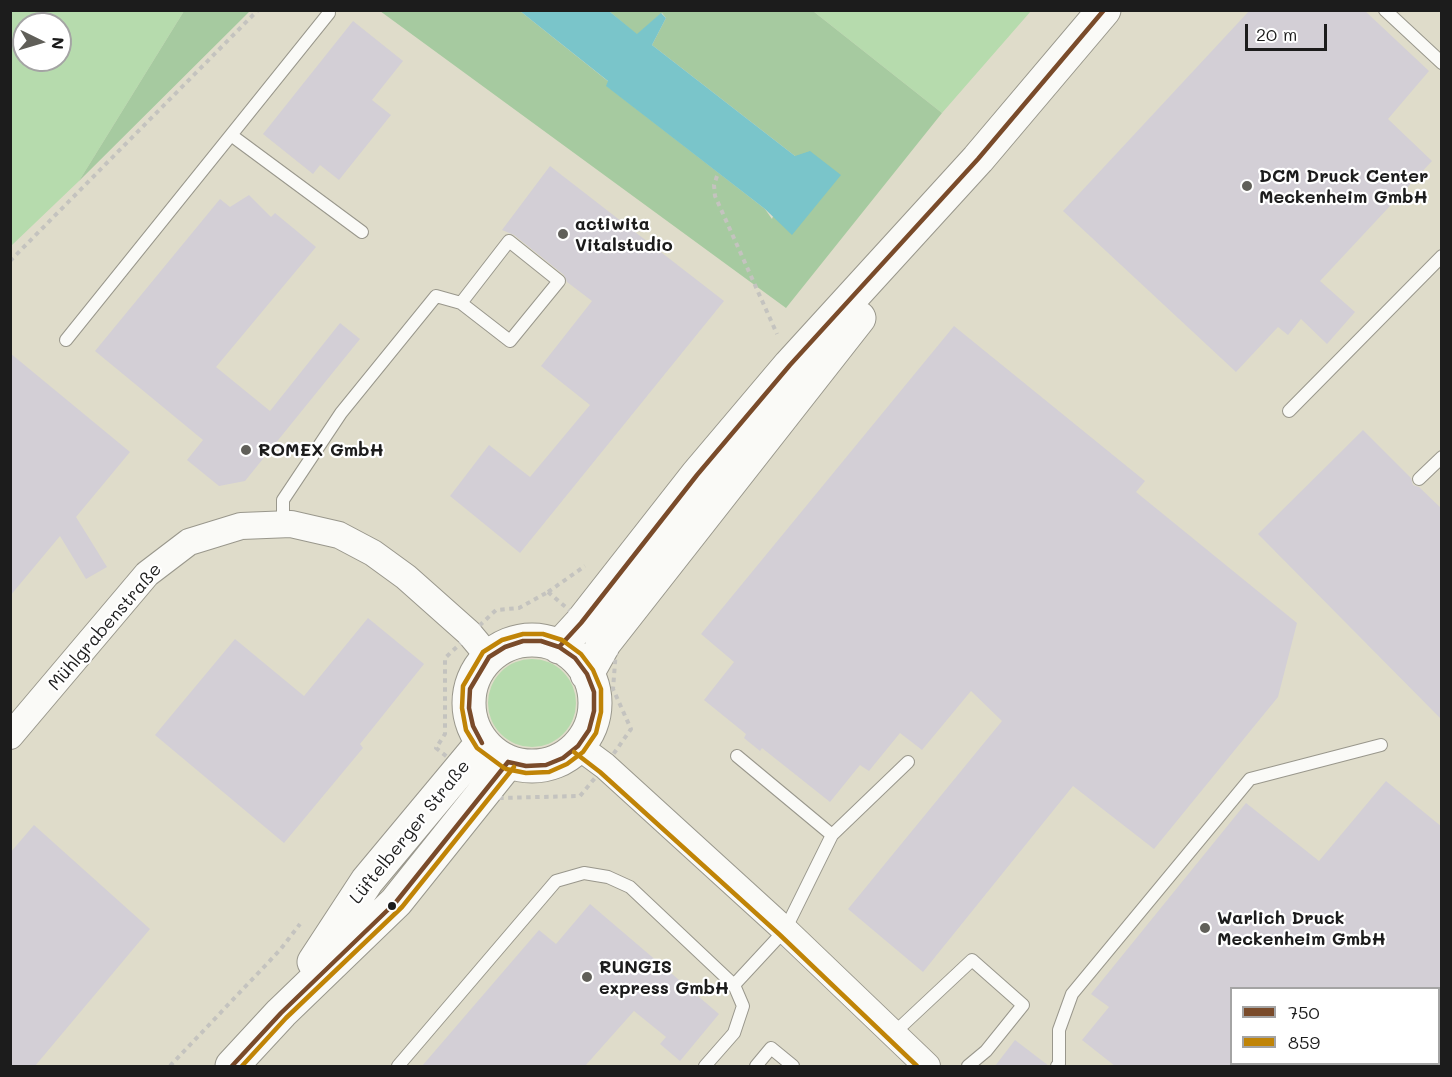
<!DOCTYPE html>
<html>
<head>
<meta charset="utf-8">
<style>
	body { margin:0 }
	#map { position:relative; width:1452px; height:1077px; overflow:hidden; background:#dfdcca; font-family:Mali,sans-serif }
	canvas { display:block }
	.frame { position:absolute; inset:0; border:12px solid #1c1c1c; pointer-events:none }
	.legend { position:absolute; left:1230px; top:987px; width:210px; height:78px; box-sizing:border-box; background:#fff; border:2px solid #a4a4a4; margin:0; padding:8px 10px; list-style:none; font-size:18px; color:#1c1c1c }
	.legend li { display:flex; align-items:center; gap:12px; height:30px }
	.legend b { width:30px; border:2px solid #a4a4a4 }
	.north { position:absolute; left:12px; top:12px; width:60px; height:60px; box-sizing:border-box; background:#fff; border:2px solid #a4a4a4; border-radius:50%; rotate:95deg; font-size:16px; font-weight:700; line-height:24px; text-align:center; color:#1c1c1c }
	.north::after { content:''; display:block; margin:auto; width:21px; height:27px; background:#605f59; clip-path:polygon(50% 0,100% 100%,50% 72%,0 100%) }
	.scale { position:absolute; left:1245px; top:24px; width:82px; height:27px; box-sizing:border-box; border:3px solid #1c1c1c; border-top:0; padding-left:8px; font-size:18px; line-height:21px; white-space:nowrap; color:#1c1c1c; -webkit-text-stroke:4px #fff; paint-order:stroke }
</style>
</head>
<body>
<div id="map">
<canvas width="1452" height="1077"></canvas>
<div class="frame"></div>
<ul class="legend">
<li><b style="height:8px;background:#7a4b2a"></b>750</li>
<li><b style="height:8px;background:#c08407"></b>859</li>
</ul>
<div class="north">N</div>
<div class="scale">20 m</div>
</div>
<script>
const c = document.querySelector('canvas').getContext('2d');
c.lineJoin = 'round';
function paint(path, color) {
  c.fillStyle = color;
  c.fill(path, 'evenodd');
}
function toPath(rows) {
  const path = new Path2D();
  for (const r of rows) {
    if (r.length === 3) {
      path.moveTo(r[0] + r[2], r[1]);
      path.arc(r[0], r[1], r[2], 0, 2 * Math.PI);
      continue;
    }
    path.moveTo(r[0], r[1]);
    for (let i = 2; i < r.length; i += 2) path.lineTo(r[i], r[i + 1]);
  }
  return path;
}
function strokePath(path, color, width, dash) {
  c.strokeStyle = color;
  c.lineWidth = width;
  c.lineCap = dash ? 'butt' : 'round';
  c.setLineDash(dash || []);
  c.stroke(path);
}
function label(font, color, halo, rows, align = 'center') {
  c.font = font + ' Mali,sans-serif';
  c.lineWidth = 4.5;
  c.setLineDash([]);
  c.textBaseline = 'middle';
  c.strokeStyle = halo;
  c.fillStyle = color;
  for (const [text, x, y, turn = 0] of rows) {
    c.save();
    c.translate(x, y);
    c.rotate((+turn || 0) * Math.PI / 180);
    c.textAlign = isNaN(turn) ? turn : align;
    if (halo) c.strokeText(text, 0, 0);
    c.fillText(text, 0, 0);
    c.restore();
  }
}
paint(toPath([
	[11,10,184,11,79,181,11,246],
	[24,24,60,24,60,60,24,60],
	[813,11,1031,11,942,113],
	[532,703,44]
]), '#b6dbad');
paint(toPath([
	[184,11,250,11,79,181],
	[380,11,520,11,609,82,607,86,765,209,772,219,795,156,652,45,666,18,662,13,637,35,609,11,813,11,942,113,786,308]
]), '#a6caa0');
paint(toPath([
	[520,11,609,11,637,34,661,13,666,18,652,45,795,156,810,151,841,175,792,235,765,209,606,86,608,81]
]), '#7ac5ca');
paint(toPath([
	[1250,10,1364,10,1429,71,1388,119,1432,161,1320,281,1355,312,1327,344,1301,319,1288,335,1278,327,1236,372,1063,211],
	[353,21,403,61,372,100,391,115,339,180,320,165,313,174,263,134],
	[550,166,724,301,520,553,450,496,489,445,530,477,590,405,541,366,592,301,567,282,564,275,514,235,502,230],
	[249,195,271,217,275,213,316,247,216,367,270,411,340,323,360,339,245,481,219,486,187,460,203,440,95,351,220,199,230,207],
	[954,326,1145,481,1136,492,1297,623,1278,697,1154,849,1073,786,923,972,848,909,1002,721,971,691,922,750,900,733,869,771,860,765,830,802,762,748,760,751,744,738,746,734,704,700,734,662,701,634],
	[10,353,130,452,76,517,107,567,86,579,60,536,10,596],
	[1363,430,1411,478,1413,485,1419,487,1442,509,1442,720,1258,534],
	[368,618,424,664,360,744,363,748,284,843,155,735,235,639,304,696],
	[1386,781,1442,827,1442,988,1232,988,1232,1066,1115,1066,1082,1040,1109,1007,1091,994,1246,803,1319,861],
	[34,825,150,929,35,1066,10,1066,10,853],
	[590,904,719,1014,680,1061,660,1044,666,1037,634,1011,585,1066,422,1066,539,930,556,944],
	[1015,1040,1049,1066,995,1066]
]), '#d3cfd6');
const service = toPath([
	[1385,10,1442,63],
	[231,135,329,13],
	[66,340,231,135,362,232],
	[1289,411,1442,256],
	[1419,479,1442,457],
	[283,524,283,500,341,413,436,296,461,303,509,241,559,281,510,341,461,303],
	[832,835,908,762],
	[893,1034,972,960,1023,1005,986,1051,968,1066],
	[398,1066,556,881,584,873,608,877,630,887,734,985,785,930,832,835,737,756],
	[705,1066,734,1033,743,1006,734,985],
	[756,1066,771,1048,793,1066],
	[1057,1066,1059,1064,1059,1030,1072,994,1250,779,1381,745]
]);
const minor = toPath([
	[10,736,147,574,189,542,241,526,291,524,339,535,373,553,406,577,469,633,489,657],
	[578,746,605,766,785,930,927,1066]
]);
const secondary = toPath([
	[532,703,63],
	[559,647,581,623,697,475,790,365,978,159,1104,10],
	[587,674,605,642,859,318],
	[314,962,367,881,482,743],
	[232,1066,281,1013,396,902,508,762]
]);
strokePath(service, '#99978c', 14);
strokePath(minor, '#99978c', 28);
strokePath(secondary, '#99978c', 35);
strokePath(toPath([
	[717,176,714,185,715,196,777,334],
	[10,261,258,10],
	[548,592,585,566],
	[548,592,616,650,613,689,631,729,605,766,580,796,499,798,436,748,445,734,445,658,496,610,519,608,548,592],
	[170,1066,280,950,300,924]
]), '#c4c3bf', 4, [4.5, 4.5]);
strokePath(service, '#fafaf7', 12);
strokePath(minor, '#fafaf7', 26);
strokePath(secondary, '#fafaf7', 33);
strokePath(toPath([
	[559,647,581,623,697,475,790,365,978,159,1104,10],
	[482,743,473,726,469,708,470,689,489,657,505,647,523,641,541,641,559,647,575,658,587,674,594,692,594,711,589,730,578,746,563,758,546,765,526,766,508,762],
	[232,1066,281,1013,396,902,508,762]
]), '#7a4b2a', 4.5);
strokePath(toPath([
	[574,752,600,772,780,935,917,1066],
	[504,768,477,748,466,730,462,708,463,686,483,652,502,640,523,634,543,634,562,640,581,654,593,670,601,689,601,712,596,733,583,752,567,764,549,772,526,773,506,769],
	[242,1066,286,1018,402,907,514,767]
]), '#c08407', 4.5);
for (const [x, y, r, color] of [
	[1247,186,6,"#605f59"],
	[563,234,6,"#605f59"],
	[246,450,6,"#605f59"],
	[392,906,5,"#1c1c1c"],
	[1205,928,6,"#605f59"],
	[587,977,6,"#605f59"]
]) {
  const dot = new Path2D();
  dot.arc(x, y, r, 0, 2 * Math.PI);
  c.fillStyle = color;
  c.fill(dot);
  strokePath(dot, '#fff', 2);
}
label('bold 18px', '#1c1c1c', '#fff', [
	["DCM Druck Center",1259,176],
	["Meckenheim GmbH",1259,197],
	["actiwita",575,224],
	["Vitalstudio",575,245],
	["ROMEX GmbH",258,450],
	["Warlich Druck",1217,918],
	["Meckenheim GmbH",1217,939],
	["RUNGIS",599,967],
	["express GmbH",599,988]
], 'left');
label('18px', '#1c1c1c', '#fff', [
	["Mühlgrabenstraße",105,627,-49],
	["Lüftelberger Straße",410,832,-51]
]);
</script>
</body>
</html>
